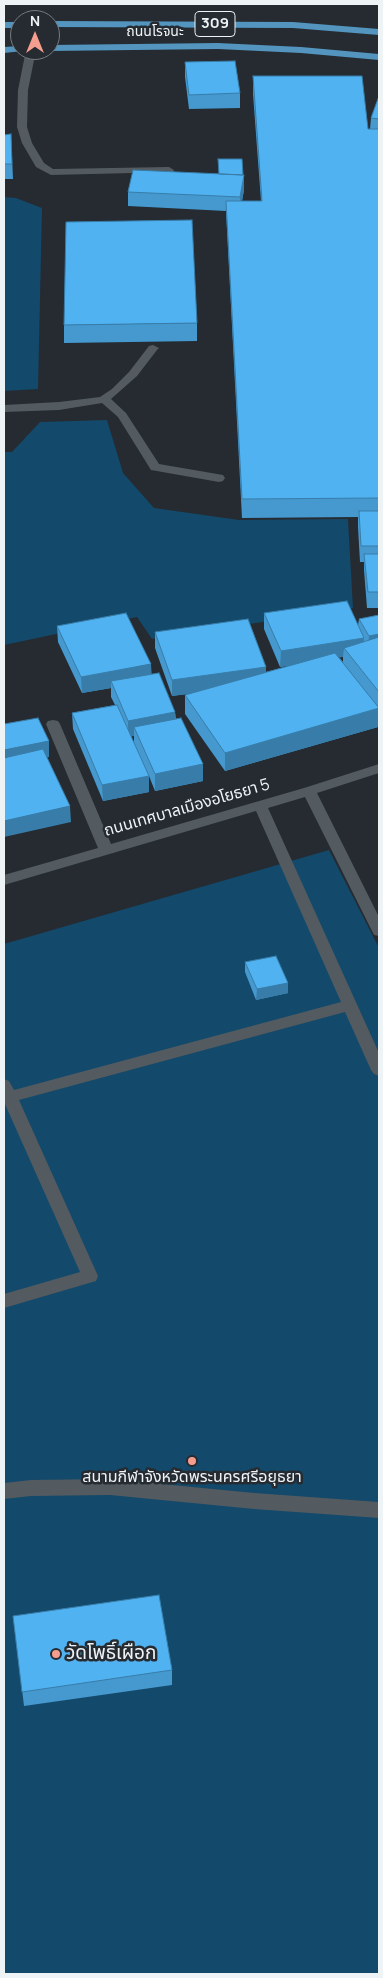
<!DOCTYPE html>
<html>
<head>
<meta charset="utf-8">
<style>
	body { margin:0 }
	#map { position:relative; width:383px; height:1978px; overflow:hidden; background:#252b31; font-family:Manrope,sans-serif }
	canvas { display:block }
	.frame { position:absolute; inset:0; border:5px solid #eef3f6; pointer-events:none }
	.north { position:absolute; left:10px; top:10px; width:50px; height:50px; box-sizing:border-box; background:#252b31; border:1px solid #757b80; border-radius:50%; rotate:0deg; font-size:14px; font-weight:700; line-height:20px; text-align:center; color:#eef3f6 }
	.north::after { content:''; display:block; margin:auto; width:18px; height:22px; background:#f59d8e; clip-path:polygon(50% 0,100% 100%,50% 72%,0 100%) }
</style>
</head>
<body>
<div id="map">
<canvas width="383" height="1978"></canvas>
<div class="frame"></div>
<div class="north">N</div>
</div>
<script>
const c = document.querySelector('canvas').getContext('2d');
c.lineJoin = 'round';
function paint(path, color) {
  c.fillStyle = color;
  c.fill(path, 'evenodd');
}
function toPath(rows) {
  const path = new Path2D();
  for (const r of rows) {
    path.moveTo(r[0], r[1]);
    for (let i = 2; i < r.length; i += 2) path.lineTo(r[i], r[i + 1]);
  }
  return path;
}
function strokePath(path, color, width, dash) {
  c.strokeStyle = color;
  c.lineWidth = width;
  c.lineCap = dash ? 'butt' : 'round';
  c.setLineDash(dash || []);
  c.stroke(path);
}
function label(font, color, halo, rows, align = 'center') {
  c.font = font + ' Manrope,"Noto Sans Thai",sans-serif';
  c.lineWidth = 5;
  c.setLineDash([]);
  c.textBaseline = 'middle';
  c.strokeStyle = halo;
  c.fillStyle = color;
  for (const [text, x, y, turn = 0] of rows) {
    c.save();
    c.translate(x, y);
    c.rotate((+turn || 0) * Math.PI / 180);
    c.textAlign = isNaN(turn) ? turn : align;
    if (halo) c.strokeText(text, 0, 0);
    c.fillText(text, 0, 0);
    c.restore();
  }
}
paint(toPath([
	[4,197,16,198,42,208,38,389,4,391],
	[107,420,123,473,154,508,239,520,348,519,353,608,152,639,137,617,4,645,4,452,12,452,40,422],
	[329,850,379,948,379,1974,4,1974,4,944]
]), '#13496a');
paint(toPath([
	[26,50,36,50,28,90,27,127,32,143,44,163,53,169,169,167,174,170,173,172,51,175,36,167,22,143,17,127,18,90,26,50],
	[153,345,159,348,157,350,137,376,111,399,126,413,159,464,223,475,225,478,223,481,219,482,151,470,118,417,102,403,59,410,4,412,4,405,59,402,100,397,112,389,129,372,149,346,153,345],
	[53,720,58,721,60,724,111,844,304,788,379,764,379,773,317,793,379,917,379,936,374,935,305,797,268,808,379,1053,379,1076,374,1074,371,1070,345,1012,19,1100,98,1276,96,1281,4,1308,4,1294,80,1272,4,1102,4,1079,9,1081,14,1090,341,1002,256,811,4,885,4,875,98,848,46,724,48,721,53,720],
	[110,1479,254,1493,379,1502,379,1518,254,1509,110,1495,31,1496,4,1499,4,1483,31,1480,110,1479]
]), '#535b60');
paint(toPath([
	[50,21,293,22,379,29,379,35,293,28,50,27,50,21],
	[4,22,20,22,20,28,4,28,4,22],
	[218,43,301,47,379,54,379,60,301,53,218,49,50,51,47,50,50,50,50,45,218,43],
	[20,46,20,50,23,51,4,53,4,47,20,46]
]), '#5395bf');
paint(toPath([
	[185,62,240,93,240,108,189,109,185,77],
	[253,76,368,129,370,129,371,118,379,96,379,608,367,608,364,570,364,562,360,562,358,527,358,517,242,518,226,211,128,206,128,192,243,175,244,175,244,190,242,201,261,201,253,94],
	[11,134,13,179,4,179,4,135],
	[197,323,197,341,64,343,64,325],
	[264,613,358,625,359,619,379,615,379,712,379,711,378,727,225,771,185,714,185,695,195,693,172,696,155,648,155,632,266,672,293,665,280,667,264,629],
	[339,657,343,657,343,662],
	[57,626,152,674,175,712,176,719,203,781,155,791,149,776,149,792,103,801,73,729,72,713,115,705,111,697,111,688,82,693,58,642],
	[131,736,134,736,134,743],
	[245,962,288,993,256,1000,245,972],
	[13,1616,172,1670,172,1685,24,1706]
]), '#4599cf');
paint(toPath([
	[244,175,244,190,240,212,240,197],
	[379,634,379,644,368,646,369,636],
	[364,638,363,654,344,648,343,657,280,667,281,651],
	[151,664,152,680,111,681,111,688,82,693,81,677],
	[266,667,266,683,172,696,172,680],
	[379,708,378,727,225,771,225,753],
	[175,712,176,728,134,727,134,736,128,737,128,721],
	[49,741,49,757,4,767,4,750],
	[203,764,203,781,155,791,155,774],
	[149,776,149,792,103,801,102,785],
	[70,806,71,822,4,837,4,821],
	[288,983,288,993,256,1000,257,989]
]), '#387da9');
const building = toPath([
	[235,61,240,93,189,95,185,62,235,61],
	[253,76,362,76,368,129,379,129,379,498,242,499,226,201,262,201,253,76],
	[379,96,379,119,371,118,379,96],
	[11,134,12,164,4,164,4,135,11,134],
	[218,159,242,159,243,175,219,174,218,159],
	[133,170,244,175,240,197,128,192,133,170],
	[192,220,197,323,64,325,66,222,192,220],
	[359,511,379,511,379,546,361,546,359,511],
	[364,554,379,554,379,592,368,592,364,554],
	[347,601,364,638,281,651,264,613,347,601],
	[126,613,151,664,81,677,57,626,126,613],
	[379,615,379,634,369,636,359,619,379,615],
	[248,619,266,667,172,680,155,632,248,619],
	[379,637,379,692,344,648,379,637],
	[335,653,379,708,225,753,185,695,335,653],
	[159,673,175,712,128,721,111,681,159,673],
	[117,705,149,776,102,785,72,713,117,705],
	[38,718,49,741,4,750,4,724,38,718],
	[181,718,203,764,155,774,134,727,181,718],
	[43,749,70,806,4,821,4,758,43,749],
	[276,956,288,983,257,989,245,962,276,956],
	[159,1595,172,1670,22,1692,13,1616,159,1595]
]);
paint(building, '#50b2f1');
strokePath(building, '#387da9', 1);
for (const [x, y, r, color] of [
	[192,1461,5,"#f59d8e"],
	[56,1654,5,"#f59d8e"]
]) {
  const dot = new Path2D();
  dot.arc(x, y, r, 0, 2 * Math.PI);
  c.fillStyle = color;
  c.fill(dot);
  strokePath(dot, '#252b31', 2);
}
label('14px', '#eef3f6', '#252b31', [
	["ถนนโรจนะ",155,32]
]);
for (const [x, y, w] of [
	[215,24,40]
]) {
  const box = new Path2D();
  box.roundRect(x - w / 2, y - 12.5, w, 25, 4);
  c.fillStyle = '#252b31';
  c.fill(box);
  strokePath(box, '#eef3f6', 1);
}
label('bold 15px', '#eef3f6', null, [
	["309",215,24]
]);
label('16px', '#eef3f6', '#252b31', [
	["ถนนเทศบาลเมืองอโยธยา 5",187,808,-16]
]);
label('16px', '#eef3f6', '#252b31', [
	["สนามกีฬาจังหวัดพระนครศรีอยุธยา",192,1478]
]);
label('19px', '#eef3f6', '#252b31', [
	["วัดโพธิ์เผือก",66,1654]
], 'left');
</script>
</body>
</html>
